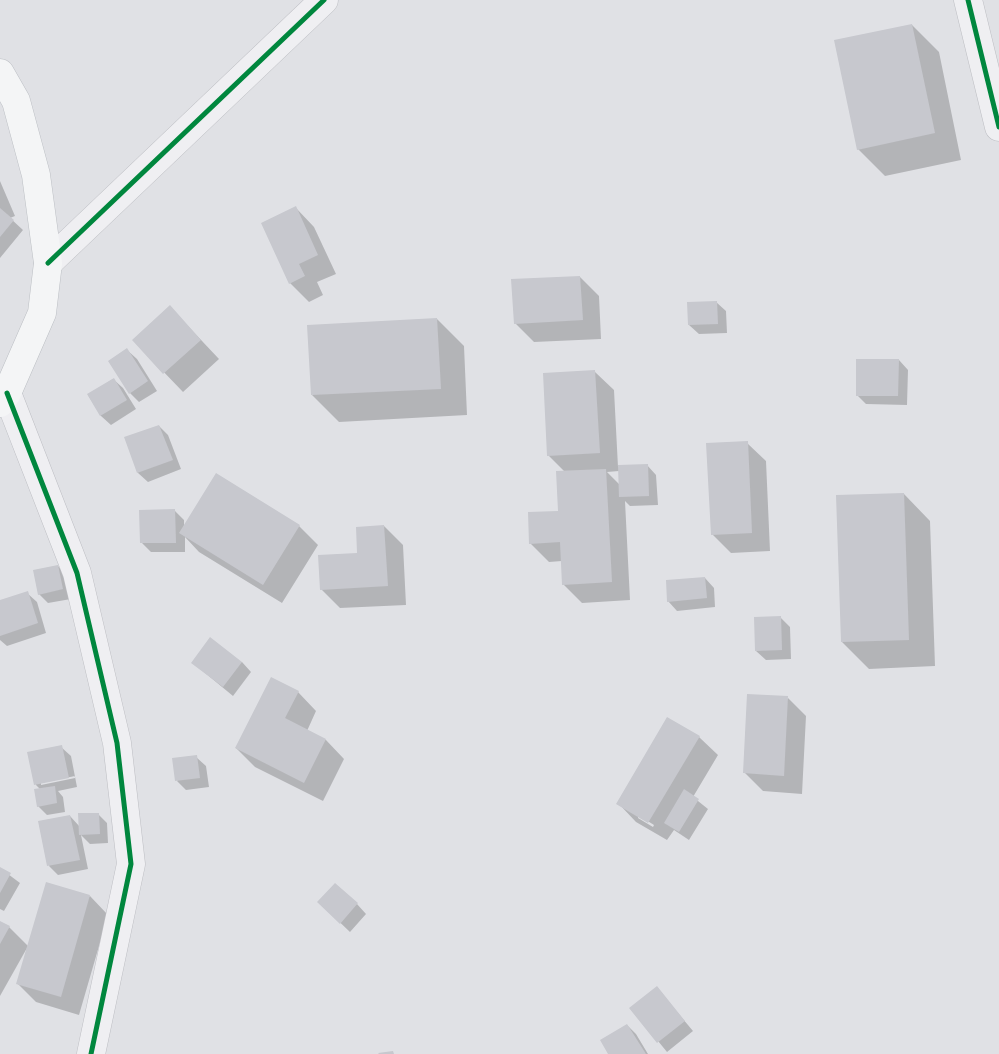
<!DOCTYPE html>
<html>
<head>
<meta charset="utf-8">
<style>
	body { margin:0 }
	canvas { display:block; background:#e0e1e5 }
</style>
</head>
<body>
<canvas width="999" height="1054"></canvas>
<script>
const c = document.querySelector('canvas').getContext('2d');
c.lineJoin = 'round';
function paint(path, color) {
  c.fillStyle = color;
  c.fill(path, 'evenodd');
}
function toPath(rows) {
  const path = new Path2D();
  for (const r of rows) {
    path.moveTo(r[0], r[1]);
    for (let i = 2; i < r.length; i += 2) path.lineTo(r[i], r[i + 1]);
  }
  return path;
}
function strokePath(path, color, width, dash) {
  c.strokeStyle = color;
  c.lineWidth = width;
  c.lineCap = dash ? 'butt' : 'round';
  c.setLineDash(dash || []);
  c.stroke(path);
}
paint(toPath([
	[912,25,939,52,961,160,885,176,858,149],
	[0,181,15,216,10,218,23,230,0,258],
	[296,208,314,227,336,274,317,282,323,295,309,302,290,283],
	[580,277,599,296,601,339,534,342,515,323],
	[716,302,726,311,727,333,699,334,689,325],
	[170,307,219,359,183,392,133,340],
	[437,319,464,346,467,415,339,422,312,395],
	[127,350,137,359,157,391,139,402,130,393],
	[899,360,908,370,907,405,866,404,857,395],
	[595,372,614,390,618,467,647,465,656,475,658,505,630,506,625,501,630,600,582,603,563,584,562,561,549,562,530,543,559,512,565,472,548,455],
	[619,471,620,485,607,472],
	[113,379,123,388,136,409,111,425,101,416,88,395],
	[159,426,168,435,181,469,148,482,138,473,126,438],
	[747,443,766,461,770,551,731,553,712,534],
	[904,494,930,521,935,666,869,669,842,642],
	[175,511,184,520,184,527,299,526,318,545,282,603,199,552,185,537,185,552,151,552,142,543],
	[384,526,403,545,406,605,340,608,321,589],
	[58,566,67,576,71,599,48,603,39,594],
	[705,578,714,588,715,607,677,611,668,601],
	[27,593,37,602,46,633,7,646,0,640,0,602],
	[780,617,790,627,791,659,766,660,756,651],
	[242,662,251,672,233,696,193,663],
	[298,692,316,711,307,731,326,740,344,759,323,801,255,767,236,748],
	[788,698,806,716,802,794,763,791,744,772],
	[699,737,718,755,693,797,708,809,689,840,674,830,667,840,636,822,618,803],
	[638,815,654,825,653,827,638,818],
	[61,747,71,756,77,787,58,791,63,797,65,812,47,815,38,806,41,790,36,785,29,753],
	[75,776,75,778,41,785,41,783],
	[196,757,206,766,209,787,186,790,177,781],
	[98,814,107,823,108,843,90,844,81,835,88,869,58,875,49,866,70,816,80,827],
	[0,868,20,883,4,911,0,909],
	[90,896,108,915,79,1015,36,1002,18,984,27,948,0,996,0,922,9,927,28,946],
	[357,904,366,914,350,932,328,911],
	[657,988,693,1031,667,1052,631,1008],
	[627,1025,636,1034,648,1054,610,1054]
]), '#0003');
paint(toPath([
	[912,24,935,133,857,150,834,40],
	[296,206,318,255,299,264,305,276,289,284,261,223],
	[0,208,14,220,0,237],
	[580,276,583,320,514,324,511,279],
	[717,301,718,324,688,325,687,302],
	[170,305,201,340,163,374,132,340],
	[437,318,441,389,311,395,307,325],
	[127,348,148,381,129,394,108,361],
	[856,359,899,359,898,396,856,396],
	[595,370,600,453,547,456,543,373],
	[114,378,127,400,100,416,87,394],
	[159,425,173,460,137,473,124,437],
	[748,441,752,533,711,535,706,443],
	[648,464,649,496,619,497,618,465],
	[606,469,612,582,562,585,560,542,529,544,528,512,558,511,556,471],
	[216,473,300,525,263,585,179,533],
	[904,493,909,640,841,642,836,495],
	[175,509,176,543,140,543,139,510],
	[384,525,388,586,320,590,318,555,357,553,356,527],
	[58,565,63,589,38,595,33,570],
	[705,577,707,598,667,602,666,580],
	[28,591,38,623,0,636,0,600],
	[781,616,782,650,755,651,754,617],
	[210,637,242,662,223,687,191,663],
	[271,677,299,691,285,718,326,739,304,783,235,748],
	[747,694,788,696,784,776,743,773],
	[667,717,700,736,648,823,616,804],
	[62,745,69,778,34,785,27,752],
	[197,755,200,778,175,781,172,758],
	[55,786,57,803,37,807,34,789],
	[684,789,699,799,679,832,664,823],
	[78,813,99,813,100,834,79,835],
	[70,815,80,860,47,866,38,821],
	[0,867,11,873,0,893],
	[46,882,90,895,61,997,16,984],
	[335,883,358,903,340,924,317,902],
	[0,921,10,926,0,944],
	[657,986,685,1021,657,1043,629,1008],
	[627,1024,646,1054,608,1054,600,1040],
	[393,1051,394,1054,379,1054,378,1053]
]), '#c7c8ce');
const minor = toPath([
	[968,0,999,127],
	[48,263,324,0],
	[7,393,77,573,117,743,131,864,91,1054]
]);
const major = toPath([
	[0,73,16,101,36,175,48,263,42,313,7,393,0,403]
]);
strokePath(minor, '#bdbec3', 29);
strokePath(major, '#bbbec3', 29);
strokePath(minor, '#efeff2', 28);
strokePath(major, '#f4f5f6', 28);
strokePath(toPath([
	[968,0,999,127],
	[48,263,324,0],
	[7,393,77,573,117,743,131,864,91,1054]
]), '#00873e', 5);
</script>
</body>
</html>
